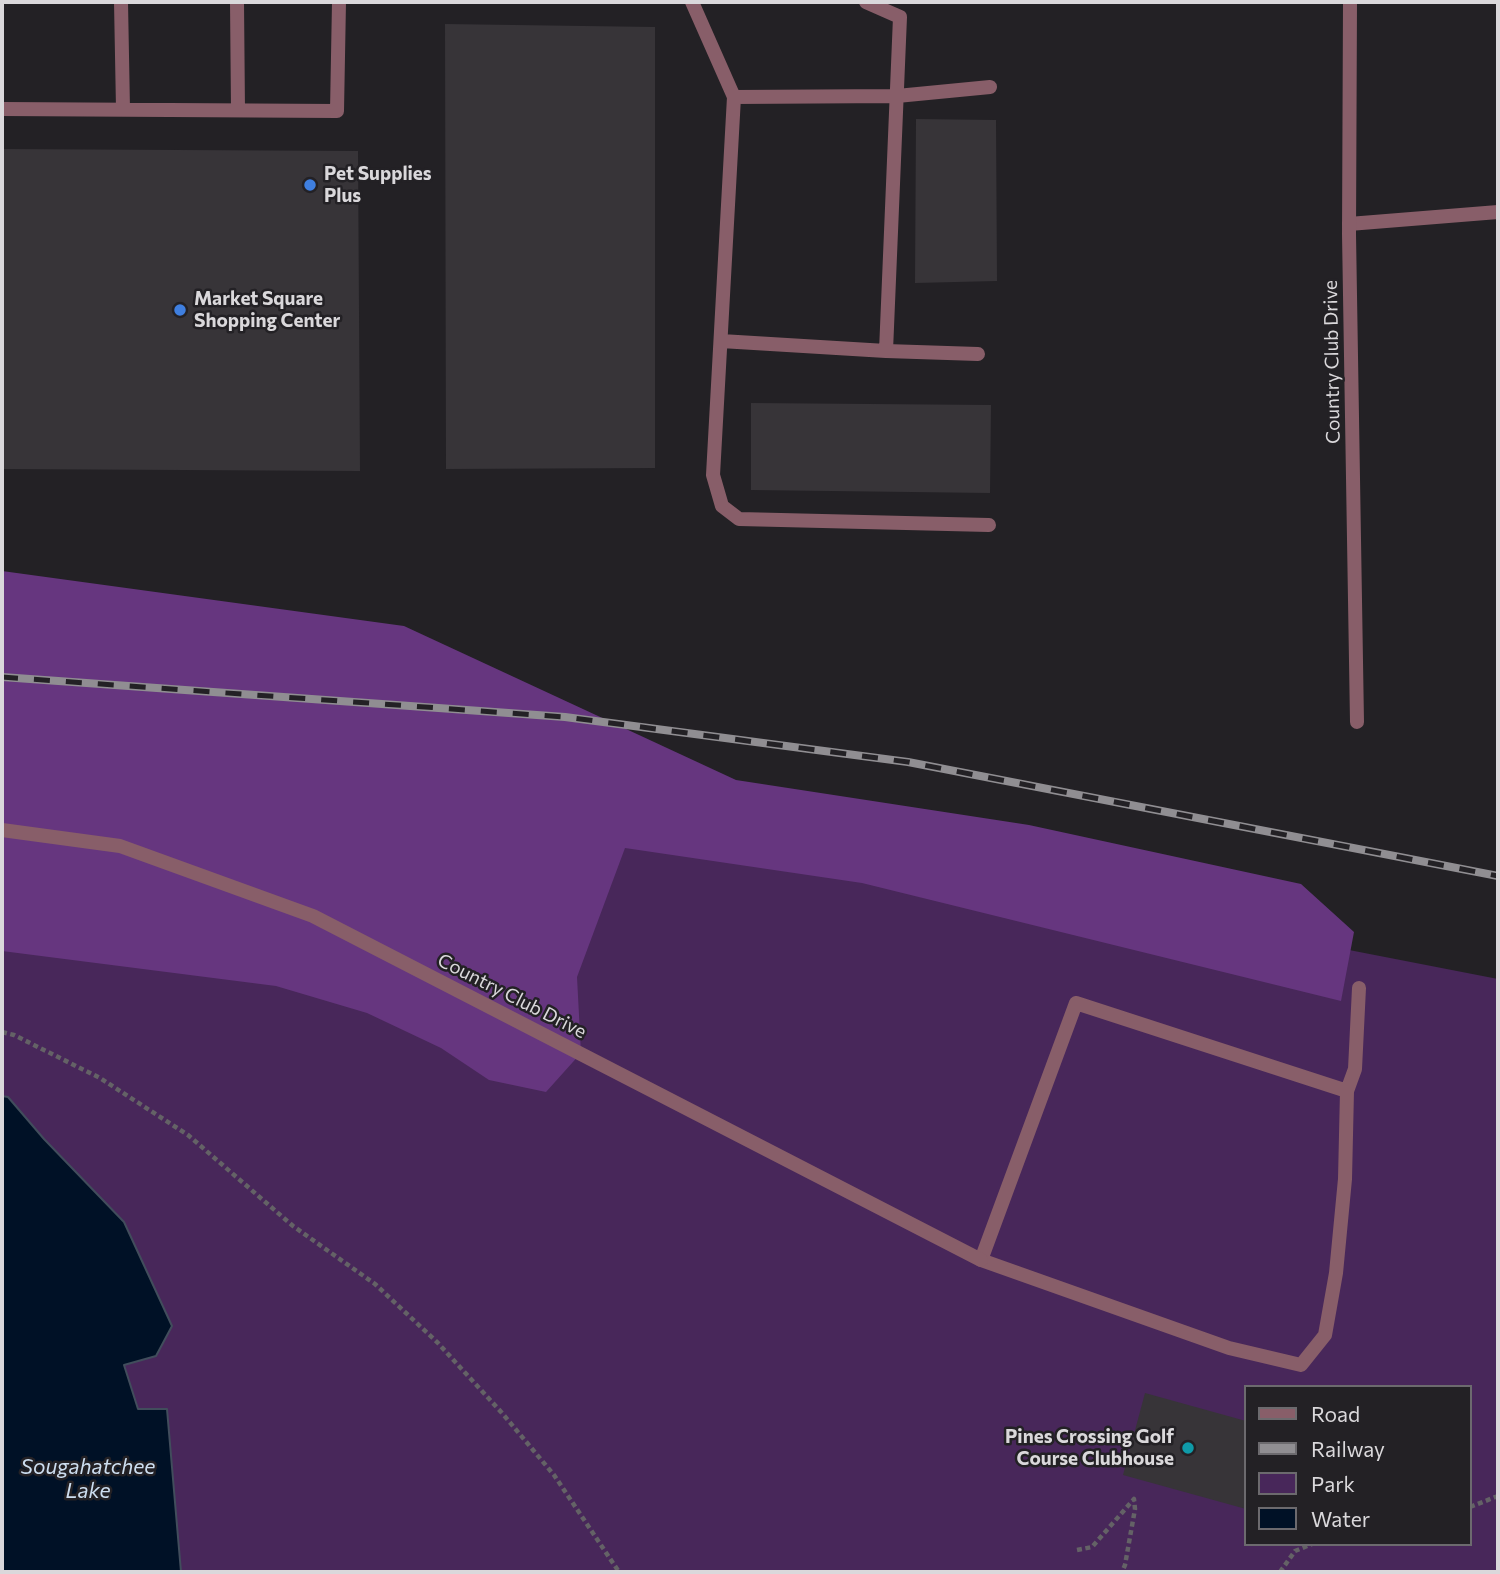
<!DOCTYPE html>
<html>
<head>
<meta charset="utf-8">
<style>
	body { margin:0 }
	#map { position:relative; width:1500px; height:1574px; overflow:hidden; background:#232125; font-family:Commissioner,sans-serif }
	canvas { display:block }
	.frame { position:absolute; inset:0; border:4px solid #dad8db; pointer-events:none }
	.legend { position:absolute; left:1244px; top:1385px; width:228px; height:161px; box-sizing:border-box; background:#232125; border:2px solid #6c6a6e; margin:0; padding:9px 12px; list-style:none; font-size:21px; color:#dad8db }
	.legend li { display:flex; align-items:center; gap:14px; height:35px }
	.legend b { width:35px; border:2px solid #6c6a6e }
</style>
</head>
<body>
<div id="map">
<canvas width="1500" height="1574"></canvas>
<div class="frame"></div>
<ul class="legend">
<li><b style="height:9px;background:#885e69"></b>Road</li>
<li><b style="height:9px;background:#908e92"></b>Railway</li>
<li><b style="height:19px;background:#48275a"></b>Park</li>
<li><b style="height:19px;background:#001126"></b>Water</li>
</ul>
</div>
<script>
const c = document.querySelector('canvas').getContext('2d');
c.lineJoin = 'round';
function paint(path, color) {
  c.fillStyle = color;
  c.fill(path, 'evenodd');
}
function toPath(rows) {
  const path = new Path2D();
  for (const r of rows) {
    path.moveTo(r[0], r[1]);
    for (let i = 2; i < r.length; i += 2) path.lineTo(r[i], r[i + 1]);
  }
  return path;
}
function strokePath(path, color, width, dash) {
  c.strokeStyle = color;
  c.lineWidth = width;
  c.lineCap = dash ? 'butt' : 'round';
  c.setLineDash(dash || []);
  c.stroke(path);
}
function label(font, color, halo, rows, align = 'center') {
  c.font = font + ' Commissioner,sans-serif';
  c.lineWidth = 5;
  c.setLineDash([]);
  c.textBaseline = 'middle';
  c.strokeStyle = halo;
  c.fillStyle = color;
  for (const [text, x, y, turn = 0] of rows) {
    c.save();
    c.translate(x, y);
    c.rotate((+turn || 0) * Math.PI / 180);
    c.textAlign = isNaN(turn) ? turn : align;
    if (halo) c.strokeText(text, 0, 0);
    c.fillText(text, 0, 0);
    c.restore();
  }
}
paint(toPath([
	[2,759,553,795,1498,979,1498,1572,2,1572],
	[1246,1387,1470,1387,1470,1544,1246,1544]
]), '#48275a');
paint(toPath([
	[2,571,404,626,736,780,1029,825,1301,884,1354,932,1341,1001,862,883,625,848,577,977,581,1053,546,1092,489,1080,441,1048,367,1013,276,986,2,951]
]), '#66367f');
const water = toPath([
	[2,1096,8,1097,44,1139,124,1222,172,1326,156,1356,124,1365,138,1409,167,1409,181,1572,2,1572,2,1096]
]);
paint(water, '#001126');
strokePath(water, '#414d5c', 2);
paint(toPath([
	[445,24,655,27,655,468,446,469],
	[916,119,996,120,997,281,915,283],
	[2,149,358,151,360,471,2,469],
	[751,403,991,405,990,493,751,490],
	[1145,1393,1246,1421,1246,1509,1123,1475]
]), '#373438');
strokePath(toPath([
	[2,1032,14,1035,100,1078,188,1135,293,1226,375,1284,437,1342,502,1413,554,1475,619,1572],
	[1470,1507,1498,1496],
	[1077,1550,1092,1547,1134,1499,1135,1509,1125,1565,1122,1572],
	[1280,1572,1295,1551,1312,1544]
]), '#646266', 4.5, [5, 3.5]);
strokePath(toPath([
	[121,2,123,109],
	[237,2,238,110],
	[692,2,734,97,713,475,722,506,739,519,989,525],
	[866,2,900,17,886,351],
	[734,97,897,96,990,87],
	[2,109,337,111,339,2],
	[1349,224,1498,212],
	[721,341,886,351,978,354],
	[1076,1003,1347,1091,1345,1179,1336,1273,1325,1335,1301,1365,1229,1348,981,1260,1076,1003],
	[1347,1091,1355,1069,1359,988]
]), '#885e69', 14);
strokePath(toPath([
	[1350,2,1349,234,1357,722],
	[2,830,120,846,313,916,981,1260]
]), '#885e69', 14);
const rail = toPath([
	[2,677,565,717,908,762,1498,876]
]);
strokePath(rail, '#908e92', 8);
strokePath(rail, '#232125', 5, [16]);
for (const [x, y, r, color] of [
	[310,185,7,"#3f7fe0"],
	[180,310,7,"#3f7fe0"],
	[1188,1448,7,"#0f9aa8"]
]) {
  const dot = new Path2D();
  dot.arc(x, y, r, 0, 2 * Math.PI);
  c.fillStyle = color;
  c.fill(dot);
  strokePath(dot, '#232125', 2.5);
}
label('bold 19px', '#dad8db', '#232125', [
	["Pet Supplies",324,174],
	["Plus",324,196],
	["Market Square",194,299],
	["Shopping Center",194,321],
	["Pines Crossing Golf",1174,1437,"right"],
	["Course Clubhouse",1174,1459,"right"]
], 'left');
label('19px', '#dad8db', '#232125', [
	["Country Club Drive",1332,362,-91],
	["Country Club Drive",512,996,27]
]);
label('italic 21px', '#ccddef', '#232125', [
	["Sougahatchee",88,1467],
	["Lake",88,1491]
]);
</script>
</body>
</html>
